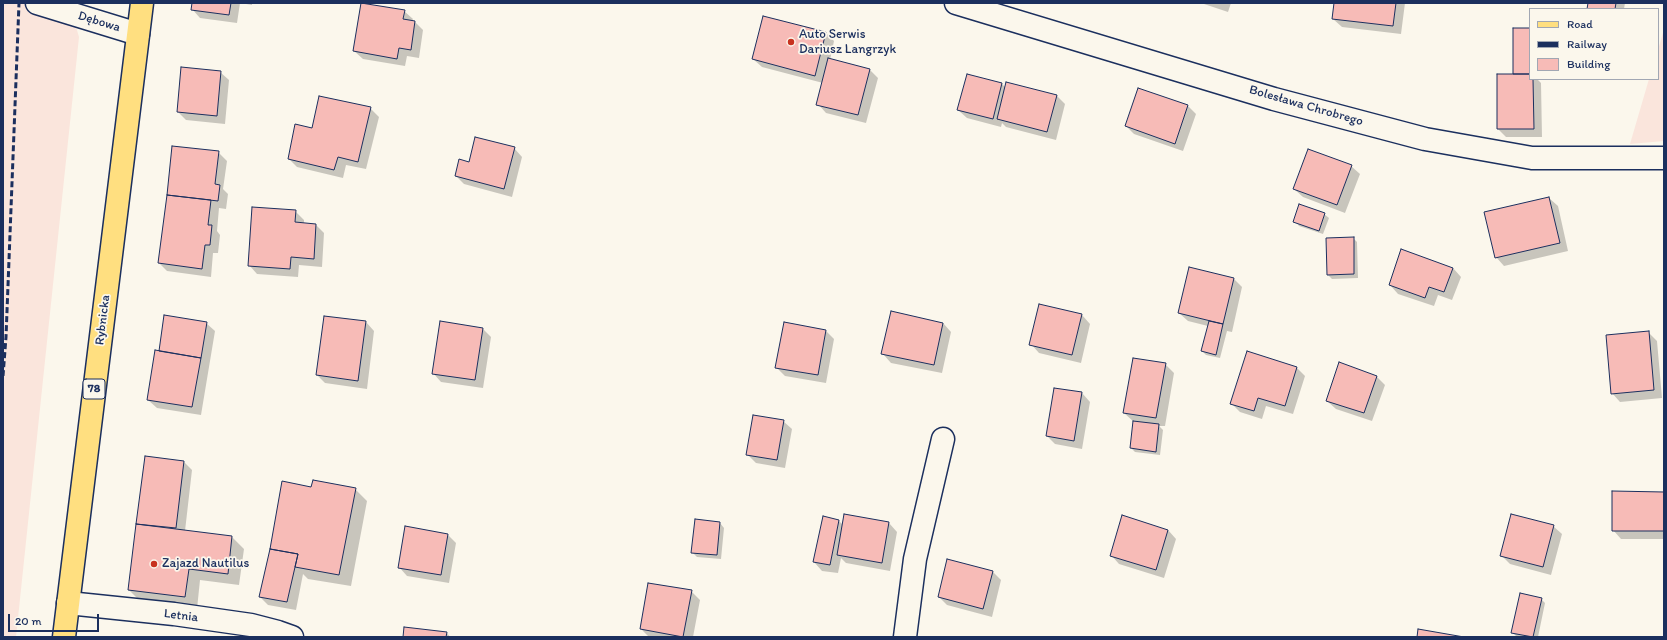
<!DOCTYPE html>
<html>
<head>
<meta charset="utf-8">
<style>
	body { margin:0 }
	#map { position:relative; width:1667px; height:640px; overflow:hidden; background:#fbf7ec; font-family:Itim,sans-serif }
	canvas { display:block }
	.frame { position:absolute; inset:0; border:4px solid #1b2f5e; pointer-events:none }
	.legend { position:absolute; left:1529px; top:8px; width:130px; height:72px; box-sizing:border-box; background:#fbf7ec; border:1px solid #a1a7b3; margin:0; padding:5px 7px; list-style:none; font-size:12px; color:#1b2f5e }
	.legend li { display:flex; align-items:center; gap:8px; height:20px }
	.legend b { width:20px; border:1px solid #a1a7b3 }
	.scale { position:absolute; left:8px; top:614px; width:91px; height:18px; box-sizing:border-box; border:2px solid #1b2f5e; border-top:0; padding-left:5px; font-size:12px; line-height:14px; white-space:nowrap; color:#1b2f5e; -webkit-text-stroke:3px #fbf7ec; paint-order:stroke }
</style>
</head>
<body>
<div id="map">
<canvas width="1667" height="640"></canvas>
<div class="frame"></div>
<ul class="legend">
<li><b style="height:5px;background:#ffdf80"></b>Road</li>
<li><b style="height:5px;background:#1b2f5e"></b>Railway</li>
<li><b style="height:11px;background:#f7bbb7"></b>Building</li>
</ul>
<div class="scale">20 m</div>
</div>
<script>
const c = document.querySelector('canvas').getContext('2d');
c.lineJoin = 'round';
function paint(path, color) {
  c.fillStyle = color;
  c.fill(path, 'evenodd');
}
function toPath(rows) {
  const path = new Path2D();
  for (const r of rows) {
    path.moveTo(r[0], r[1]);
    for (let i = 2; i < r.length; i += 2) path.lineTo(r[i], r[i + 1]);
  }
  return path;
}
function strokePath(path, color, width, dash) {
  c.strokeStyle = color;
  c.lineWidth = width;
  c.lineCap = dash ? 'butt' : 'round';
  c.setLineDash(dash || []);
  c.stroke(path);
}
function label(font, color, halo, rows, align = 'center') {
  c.font = font + ' Itim,sans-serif';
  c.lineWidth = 3.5;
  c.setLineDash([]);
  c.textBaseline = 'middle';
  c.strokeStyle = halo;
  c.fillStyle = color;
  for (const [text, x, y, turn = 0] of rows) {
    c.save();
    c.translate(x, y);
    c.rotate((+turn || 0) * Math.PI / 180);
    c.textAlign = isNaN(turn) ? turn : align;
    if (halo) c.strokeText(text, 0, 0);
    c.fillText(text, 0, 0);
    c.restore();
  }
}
paint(toPath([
	[3,3,69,3,79,37,16,637,3,637],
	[1664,29,1664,141,1630,144,1649,79,1658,79,1658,50]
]), '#fae5dc');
paint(toPath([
	[193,3,252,3,252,5,240,3,237,23,200,18,192,9],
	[1201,3,1231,3,1228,12],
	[1335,3,1405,3,1401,34,1342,27,1333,19],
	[1589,3,1625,3,1624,9,1588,9],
	[404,11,413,19,412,21,415,22,423,30,419,58,407,56,405,66,363,59,354,51],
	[764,17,826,33,834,41,830,60,869,69,878,78,866,123,826,113,818,104,823,83,762,67,753,59],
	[1530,29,1530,79,1537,79,1541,83,1542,137,1506,137,1498,129],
	[220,72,229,80,225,124,186,120,178,112],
	[968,75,1002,84,1006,88,1057,96,1065,104,1056,140,1006,127,1002,123,1001,127,967,118,958,110],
	[1139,89,1188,106,1196,114,1183,151,1134,134,1126,126],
	[370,108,379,117,366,169,346,165,343,178,297,167,289,159,312,129],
	[514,148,522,157,512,197,464,184,456,176,469,163],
	[218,152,227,161,223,189,228,194,226,209,219,208,217,231,220,235,218,253,213,253,211,277,167,271,159,263],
	[1351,166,1360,174,1345,213,1303,197,1294,189],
	[1549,198,1558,206,1568,251,1504,266,1496,257],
	[295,211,304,220,304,224,316,225,324,233,322,267,299,265,298,277,257,274,249,265],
	[1324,214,1329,218,1323,234,1299,226,1295,221],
	[1353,238,1357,242,1358,278,1332,279,1328,275],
	[1190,268,1234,279,1242,287,1232,332,1227,331,1220,358,1206,355,1202,351,1208,326,1188,321,1179,313],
	[1453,268,1461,277,1452,300,1438,295,1434,306,1398,294,1390,285],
	[1040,305,1082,315,1090,324,1081,363,1039,353,1031,344],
	[366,322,374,331,367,389,325,383,317,375],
	[441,322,483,329,491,337,483,388,441,382,433,373],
	[206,323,215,331,201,415,157,408,148,400],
	[943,323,951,332,942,373,891,363,883,354],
	[826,331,834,339,826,383,785,376,776,367],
	[1648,332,1657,341,1662,398,1620,402,1612,393],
	[1165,364,1174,373,1165,426,1159,426,1163,430,1160,455,1135,452,1131,448,1134,422,1124,413],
	[1297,368,1305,376,1293,414,1266,406,1262,419,1240,412,1231,403],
	[1377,377,1385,385,1372,421,1336,409,1327,401],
	[1055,389,1082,393,1090,402,1082,449,1055,444,1047,436],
	[783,421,792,429,785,468,756,463,747,454],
	[145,457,184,462,192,470,185,531,232,537,244,549,239,585,200,580,197,609,141,602,129,590],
	[312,488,355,489,367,501,351,586,308,579,303,574,296,610,268,605,260,597,271,549],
	[1664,493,1664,539,1621,539,1613,530],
	[845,515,889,523,897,532,890,571,846,563,841,558,838,573,822,571,814,562,823,517,839,521,843,525],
	[696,521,720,523,724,528,721,559,697,557,692,552],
	[1553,526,1562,534,1551,575,1510,564,1502,556],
	[1168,530,1176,539,1164,578,1119,564,1111,555],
	[448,535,456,543,449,583,407,576,399,567],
	[948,560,993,572,1001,580,992,617,947,605,939,597],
	[691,591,700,600,693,637,649,637,641,629],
	[1541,599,1545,603,1538,637,1516,636,1512,632],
	[447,633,450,637,404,637]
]), '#0003');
const building = toPath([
	[192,3,231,3,229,15,191,10,192,3],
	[361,3,405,10,403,19,415,21,411,50,399,48,397,59,353,51,361,3],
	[1334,3,1396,3,1393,26,1332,19,1334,3],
	[1588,3,1616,3,1615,9,1587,9,1588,3],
	[763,16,826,32,815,76,752,59,763,16],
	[1513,28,1530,28,1530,74,1513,74,1513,28],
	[828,58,870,69,858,115,816,105,828,58],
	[181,67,221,71,217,116,177,112,181,67],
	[967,74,1002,83,993,119,957,110,967,74],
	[1497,74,1530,74,1530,79,1533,79,1534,129,1497,129,1497,74],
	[1006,82,1057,95,1047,132,997,119,1006,82],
	[1138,88,1188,105,1175,144,1125,126,1138,88],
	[319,96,371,107,358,162,338,157,334,170,288,159,295,124,312,128,319,96],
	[475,137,515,147,504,189,455,176,459,159,469,162,475,137],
	[172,146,219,151,215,184,220,185,218,201,167,195,172,146],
	[1308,149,1352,165,1337,205,1293,189,1308,149],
	[167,195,211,200,208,225,212,225,210,245,205,245,202,269,158,263,167,195],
	[1549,197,1560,243,1495,258,1484,212,1549,197],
	[1299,204,1325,213,1319,231,1293,222,1299,204],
	[252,207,296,210,295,222,316,224,314,259,291,257,290,269,248,266,252,207],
	[1354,237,1354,274,1327,275,1326,238,1354,237],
	[1401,249,1453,268,1444,292,1429,287,1425,298,1389,285,1401,249],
	[1189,267,1234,278,1223,324,1178,313,1189,267],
	[1039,304,1082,314,1072,355,1029,345,1039,304],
	[891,311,943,323,934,365,881,354,891,311],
	[164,315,207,322,201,358,159,351,164,315],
	[324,316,366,321,358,381,316,375,324,316],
	[440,321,483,328,475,380,432,374,440,321],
	[1209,321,1223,324,1216,355,1201,351,1209,321],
	[784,322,826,330,818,375,775,368,784,322],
	[1649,331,1654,390,1611,394,1606,335,1649,331],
	[155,350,201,358,192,407,147,400,155,350],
	[1247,351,1297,367,1285,406,1258,398,1254,411,1230,404,1247,351],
	[1133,358,1166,363,1156,418,1123,413,1133,358],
	[1339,362,1377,376,1364,413,1326,401,1339,362],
	[1054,388,1082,392,1074,441,1046,436,1054,388],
	[753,415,784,420,777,460,746,455,753,415],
	[1133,421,1159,424,1156,452,1130,448,1133,421],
	[145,456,184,461,176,528,136,524,145,456],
	[313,480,356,488,339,575,295,567,298,554,270,549,282,481,311,487,313,480],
	[1612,491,1664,492,1664,531,1612,531,1612,491],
	[844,514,889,522,882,563,837,555,844,514],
	[1511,514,1554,525,1543,567,1500,556,1511,514],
	[1122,515,1168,530,1156,570,1110,556,1122,515],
	[823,516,839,520,830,565,813,562,823,516],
	[695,519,720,522,717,555,691,553,695,519],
	[136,524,232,536,228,574,189,569,185,597,128,590,136,524],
	[405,526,448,534,441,575,398,568,405,526],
	[270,549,298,554,287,602,259,597,270,549],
	[947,559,993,571,983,609,938,597,947,559],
	[648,583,692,590,683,637,640,629,648,583],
	[1520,593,1542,598,1533,637,1511,633,1520,593],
	[404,627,447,632,446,637,403,637,404,627],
	[1418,629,1464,637,1417,637,1418,629]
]);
paint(building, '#f7bbb7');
strokePath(building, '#1b2f5e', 1);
const street = toPath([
	[37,3,138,34],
	[68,603,174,614,251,625,278,632,292,637],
	[905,637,915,559,943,439]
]);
const secondary = toPath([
	[956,3,1274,99,1425,139,1532,158,1664,158]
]);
const primary = toPath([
	[64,637,142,3]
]);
strokePath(street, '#1b2f5e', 25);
strokePath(secondary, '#1b2f5e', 25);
strokePath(primary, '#1b2f5e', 25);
strokePath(street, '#fbf7ec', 22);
strokePath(secondary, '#fbf7ec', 22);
strokePath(primary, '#ffdf80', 22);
strokePath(toPath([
	[3,376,6,337,19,3]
]), '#1b2f5e', 3, [6, 3]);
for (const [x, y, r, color] of [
	[791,42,4,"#c8321e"],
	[154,564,4,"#c8321e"]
]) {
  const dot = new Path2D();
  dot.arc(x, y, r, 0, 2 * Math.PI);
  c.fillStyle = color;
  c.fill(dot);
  strokePath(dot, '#fbf7ec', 1.5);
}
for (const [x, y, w] of [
	[94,389,22]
]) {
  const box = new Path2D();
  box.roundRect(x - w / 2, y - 10, w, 20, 3);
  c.fillStyle = '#fbf7ec';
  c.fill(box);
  strokePath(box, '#1b2f5e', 1);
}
label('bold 12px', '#1b2f5e', null, [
	["78",94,389]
]);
label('13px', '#1b2f5e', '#fbf7ec', [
	["Dębowa",99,22,17],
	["Bolesława Chrobrego",1306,106,16],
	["Rybnicka",103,320,-83],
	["Letnia",181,616,7]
]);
label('13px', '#1b2f5e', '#fbf7ec', [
	["Auto Serwis",799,35],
	["Dariusz Langrzyk",799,50],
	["Zajazd Nautilus",162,564]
], 'left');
</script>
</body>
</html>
